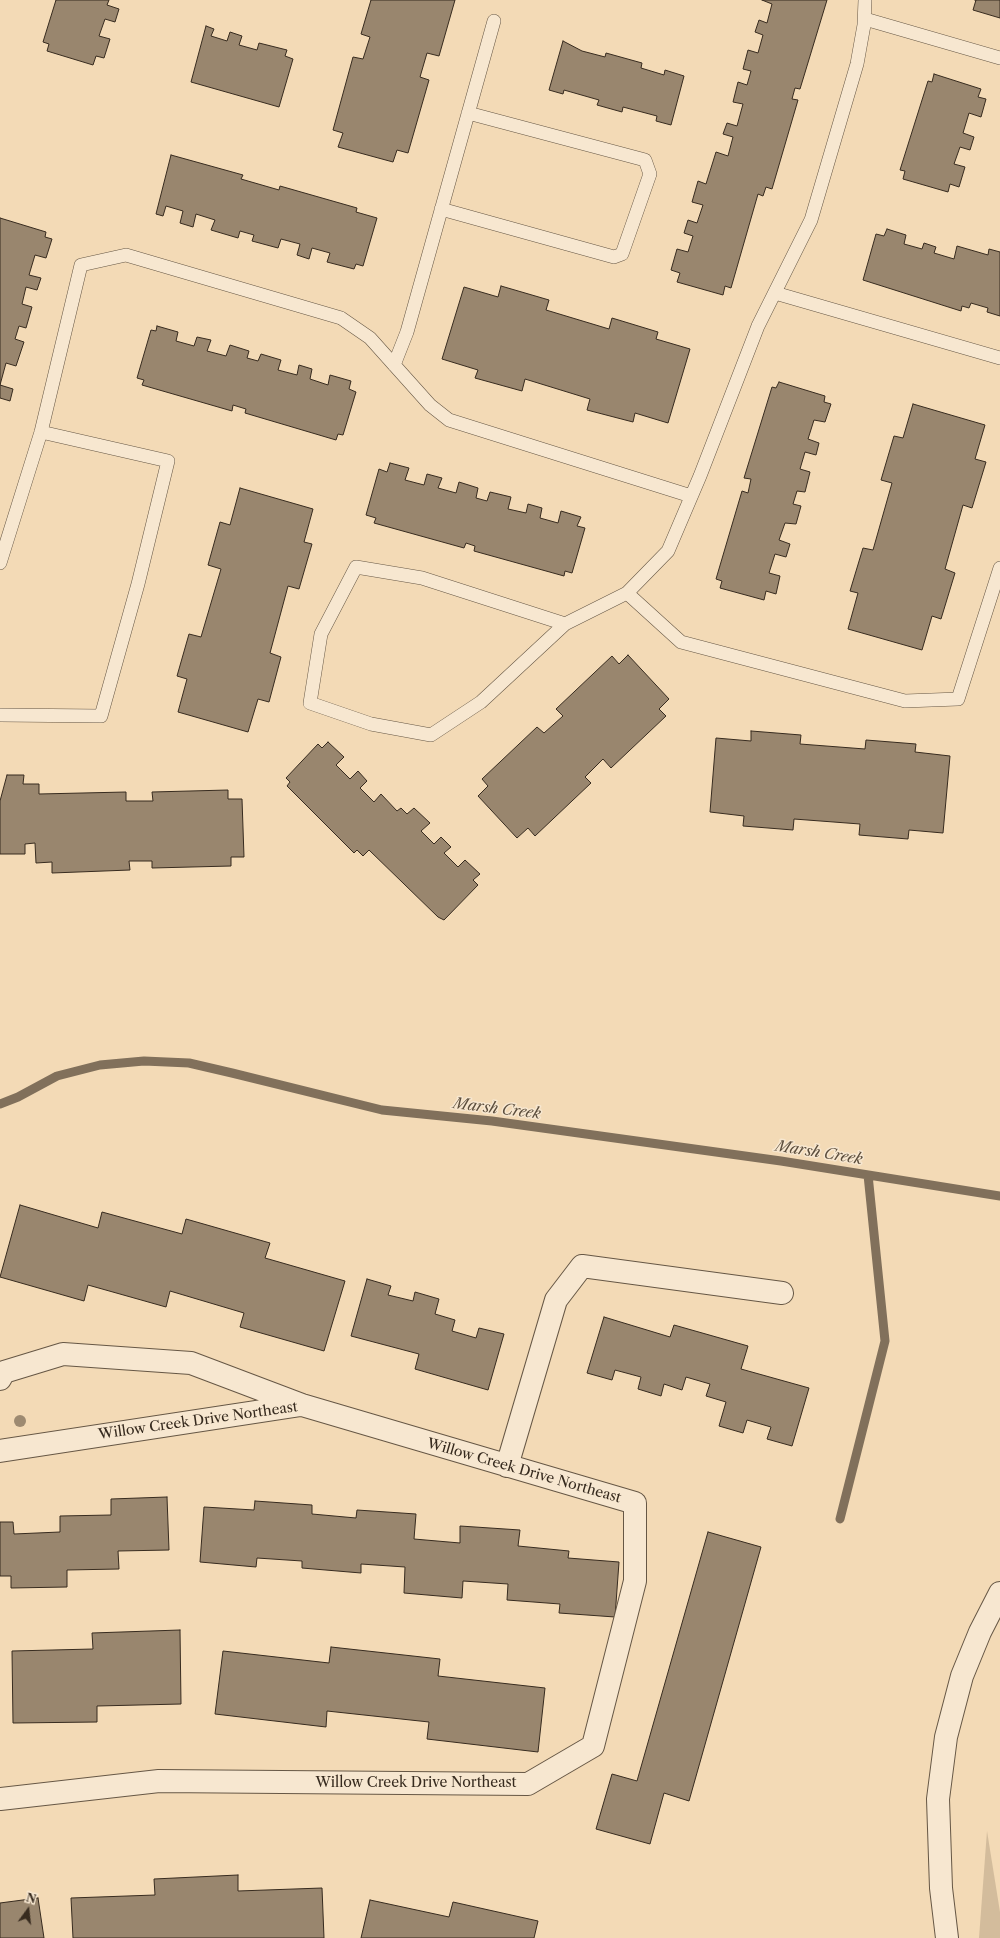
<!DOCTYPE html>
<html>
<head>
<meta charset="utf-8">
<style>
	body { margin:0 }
	#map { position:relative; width:1000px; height:1938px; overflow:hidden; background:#f3dab6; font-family:"Libre Caslon Text",serif }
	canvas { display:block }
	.north { position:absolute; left:8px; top:1890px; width:40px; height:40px; -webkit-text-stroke:3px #f7e7d0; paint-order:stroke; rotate:15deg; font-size:11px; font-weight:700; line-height:16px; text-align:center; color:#372b1f }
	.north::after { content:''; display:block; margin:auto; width:14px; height:18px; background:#372b1f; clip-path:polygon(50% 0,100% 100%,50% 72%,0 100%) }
</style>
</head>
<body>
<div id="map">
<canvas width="1000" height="1938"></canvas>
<div class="north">N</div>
</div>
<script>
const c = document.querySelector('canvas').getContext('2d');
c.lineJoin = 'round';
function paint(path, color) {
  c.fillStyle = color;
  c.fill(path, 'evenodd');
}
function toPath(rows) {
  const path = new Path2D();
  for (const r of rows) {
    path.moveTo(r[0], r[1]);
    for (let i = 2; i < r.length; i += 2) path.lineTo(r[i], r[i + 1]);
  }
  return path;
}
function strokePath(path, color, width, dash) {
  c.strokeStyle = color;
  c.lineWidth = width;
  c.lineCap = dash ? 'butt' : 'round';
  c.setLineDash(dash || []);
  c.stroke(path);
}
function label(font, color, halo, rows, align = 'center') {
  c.font = font + ' "Libre Caslon Text",serif';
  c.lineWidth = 3;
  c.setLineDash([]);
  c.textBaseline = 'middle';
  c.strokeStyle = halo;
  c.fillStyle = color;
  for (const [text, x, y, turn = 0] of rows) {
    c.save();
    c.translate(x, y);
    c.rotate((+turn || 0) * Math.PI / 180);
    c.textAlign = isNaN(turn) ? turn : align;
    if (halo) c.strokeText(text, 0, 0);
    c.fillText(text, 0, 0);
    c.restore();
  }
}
paint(toPath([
	[987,1831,1000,1912,1000,1938,979,1938]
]), '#d3bc9c');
strokePath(toPath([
	[0,1104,18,1097,57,1076,100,1065,144,1061,189,1063,232,1073,382,1110,492,1121,781,1161,1000,1196],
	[840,1519,885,1341,868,1175]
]), '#81705b', 9);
const building = toPath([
	[56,0,109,0,107,5,119,9,115,22,105,19,99,36,110,39,104,58,96,56,93,65,47,51,49,44,43,42,56,0],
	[371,0,455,0,439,56,427,53,420,77,429,80,408,153,397,150,393,162,338,147,343,133,333,130,353,57,363,59,370,37,361,34,371,0],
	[762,0,827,0,800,89,795,88,792,99,798,100,772,189,766,187,763,196,758,194,731,288,725,286,723,295,677,282,680,273,671,270,677,249,688,252,693,236,684,233,688,220,697,223,703,205,692,202,698,181,706,184,716,152,728,156,733,137,723,134,727,123,737,126,743,104,733,102,738,82,747,85,751,71,743,69,748,50,758,53,763,35,755,32,759,20,767,23,772,4,762,0],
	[975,0,1000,0,1000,18,973,10,976,0,975,0],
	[206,26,214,29,211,36,227,41,230,32,242,36,239,45,257,50,259,43,287,50,285,56,293,59,279,107,191,82,206,26],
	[563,41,582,51,605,57,606,53,642,63,641,68,664,75,665,70,684,76,671,125,656,121,657,116,623,107,622,112,597,105,599,100,564,90,563,94,549,90,563,41],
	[934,74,981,89,978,97,986,99,981,117,969,113,963,133,974,137,970,150,960,147,954,164,965,167,959,187,950,184,948,192,903,179,905,171,900,170,928,81,932,82,934,74],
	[171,155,243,175,241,179,279,190,280,186,357,208,356,212,377,218,363,266,356,264,354,269,327,262,330,253,312,248,309,259,297,255,300,244,281,239,278,248,252,241,254,235,240,231,238,238,211,230,215,220,196,214,193,227,180,223,183,211,166,206,163,216,156,214,171,155],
	[0,218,46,232,45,237,52,239,46,258,35,255,29,275,41,278,37,290,26,287,22,304,32,307,26,328,19,326,15,339,24,342,16,366,6,363,0,385,13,389,10,401,0,398,0,218],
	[887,229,906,235,904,244,922,249,924,243,936,247,934,253,954,259,957,246,988,255,989,249,1000,252,1000,316,987,312,988,308,971,303,969,308,962,306,961,311,863,280,876,234,884,236,887,229],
	[501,286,549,300,546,310,609,329,612,318,658,332,656,339,690,349,668,423,635,413,633,422,587,410,590,399,525,379,522,391,475,378,478,370,442,359,464,287,498,297,501,286],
	[157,326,178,332,176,341,194,346,197,337,211,340,207,351,226,356,230,345,249,351,247,358,258,361,261,354,281,360,278,370,297,375,299,365,312,369,310,379,328,385,330,375,351,381,349,389,356,392,343,435,338,434,336,440,245,413,246,409,233,405,232,411,142,385,144,380,137,378,151,330,156,331,157,326],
	[779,382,825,396,824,402,831,404,825,422,814,420,808,439,819,443,816,455,805,452,800,469,810,472,805,492,797,491,793,504,801,506,796,524,785,523,779,540,790,544,786,557,775,554,769,573,780,576,776,594,766,591,764,600,720,588,722,581,716,579,742,491,748,493,751,479,744,478,772,387,776,388,779,382],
	[913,404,985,425,975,459,986,462,972,508,963,505,945,569,955,573,941,619,932,616,922,650,848,629,858,593,850,591,863,548,873,550,892,483,881,480,894,436,903,438,913,404],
	[390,463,409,468,405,480,424,485,427,474,442,478,438,488,456,493,459,482,478,488,476,498,487,501,490,492,511,497,508,509,526,513,528,504,542,508,540,518,558,523,561,511,581,517,577,526,585,528,572,573,565,571,564,576,474,551,475,546,466,543,464,548,374,523,376,518,366,515,379,469,387,472,390,463],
	[240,488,313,509,304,542,312,544,299,589,288,586,270,653,281,657,269,702,258,699,248,732,178,712,187,679,177,676,189,634,201,637,221,569,208,565,220,522,230,525,240,488],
	[628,655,669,699,659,709,666,716,611,768,603,759,585,777,591,783,535,836,528,828,517,838,478,796,488,786,482,779,537,727,544,733,563,716,556,709,612,656,619,664,628,655],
	[751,731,801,735,800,744,865,749,866,740,916,744,915,752,950,756,943,833,909,830,908,839,859,835,860,824,794,819,793,830,743,826,744,816,710,812,716,738,751,741,751,731],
	[328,742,344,757,336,765,350,779,358,771,367,781,360,788,374,802,381,794,397,811,401,808,407,814,414,808,430,823,421,831,434,844,441,837,451,847,444,853,458,867,465,860,480,874,473,880,478,885,444,920,438,917,369,850,363,856,357,850,354,853,287,786,290,782,286,778,318,744,322,748,328,742],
	[7,775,24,775,23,784,39,784,39,794,126,792,126,801,153,801,152,792,228,790,228,799,242,799,244,857,231,857,231,866,152,868,152,861,129,861,130,870,52,873,52,862,36,863,35,843,25,844,25,854,0,854,0,801,7,775],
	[20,1205,98,1228,102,1212,182,1234,186,1219,270,1243,265,1258,345,1281,324,1351,240,1327,244,1313,170,1291,166,1307,88,1285,84,1301,0,1277,20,1205],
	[367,1279,391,1286,388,1295,413,1301,415,1292,439,1299,435,1314,455,1320,452,1331,476,1338,479,1328,504,1334,488,1390,415,1369,419,1354,351,1336,367,1279],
	[604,1317,670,1337,674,1325,748,1346,741,1369,809,1388,792,1446,767,1439,771,1427,747,1420,743,1433,719,1426,726,1402,706,1396,710,1384,686,1377,682,1390,664,1384,661,1396,638,1389,641,1377,615,1370,612,1380,587,1373,604,1317],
	[167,1497,169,1550,118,1551,119,1569,67,1570,67,1587,11,1588,11,1576,0,1576,0,1522,13,1522,14,1534,60,1532,60,1516,111,1515,111,1499,167,1497],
	[255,1501,312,1505,312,1514,356,1518,357,1510,416,1514,414,1539,460,1543,460,1526,520,1530,518,1546,569,1551,568,1558,619,1562,615,1617,559,1613,560,1604,507,1600,508,1584,463,1581,462,1598,404,1593,405,1567,361,1564,361,1573,302,1568,302,1561,257,1558,256,1567,200,1562,204,1507,254,1510,255,1501],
	[708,1532,761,1547,689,1801,664,1793,650,1844,596,1829,612,1774,637,1781,708,1532],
	[180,1630,181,1704,97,1706,97,1722,13,1723,12,1651,93,1649,92,1633,180,1630],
	[331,1647,440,1659,438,1676,545,1688,538,1752,427,1739,429,1722,327,1711,326,1727,215,1714,223,1651,329,1663,331,1647],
	[238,1875,238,1891,322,1888,324,1938,73,1938,71,1898,155,1895,154,1879,238,1875],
	[38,1898,44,1938,0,1938,0,1903,38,1898],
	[370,1900,449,1917,453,1902,538,1921,534,1938,361,1938,370,1900]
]);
paint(building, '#99866e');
strokePath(building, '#372b1f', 1);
const lane = toPath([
	[865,19,1000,58],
	[441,209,614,257,622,254,650,174,645,160,468,113],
	[775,293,1000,358],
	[394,365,407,332,494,21],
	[0,563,41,432,81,265,126,255,341,318,370,338,430,405,449,420,691,496],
	[627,593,681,642,905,701,958,699,1000,568],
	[565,624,481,702,431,735,371,724,310,703,321,634,356,567,422,578,565,624,627,593,668,551,700,476,758,326,811,220,857,64,864,25,865,0],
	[0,715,101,716,138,584,168,461,41,432]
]);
const street = toPath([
	[0,1379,4,1372,63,1354,191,1363,302,1405,635,1503,635,1581,593,1746,528,1784,159,1781,0,1799],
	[0,1451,301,1405],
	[507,1466,556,1300,582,1266,782,1293],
	[947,1938,941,1888,938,1799,946,1737,962,1676,980,1632,1000,1593]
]);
strokePath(lane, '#665745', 14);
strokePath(street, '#665745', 24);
strokePath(lane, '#f7e7d0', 13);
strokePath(street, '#f7e7d0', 22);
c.fillStyle = '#9d8a71';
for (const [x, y] of [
	[20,1421]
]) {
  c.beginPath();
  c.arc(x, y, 6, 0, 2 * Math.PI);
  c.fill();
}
label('14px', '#372b1f', '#f7e7d0', [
	["Willow Creek Drive Northeast",198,1421,-8],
	["Willow Creek Drive Northeast",524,1471,16],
	["Willow Creek Drive Northeast",416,1783]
]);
label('italic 15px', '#5c4e3d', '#f7e7d0', [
	["Marsh Creek",497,1109,7],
	["Marsh Creek",819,1153,9]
]);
</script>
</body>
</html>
